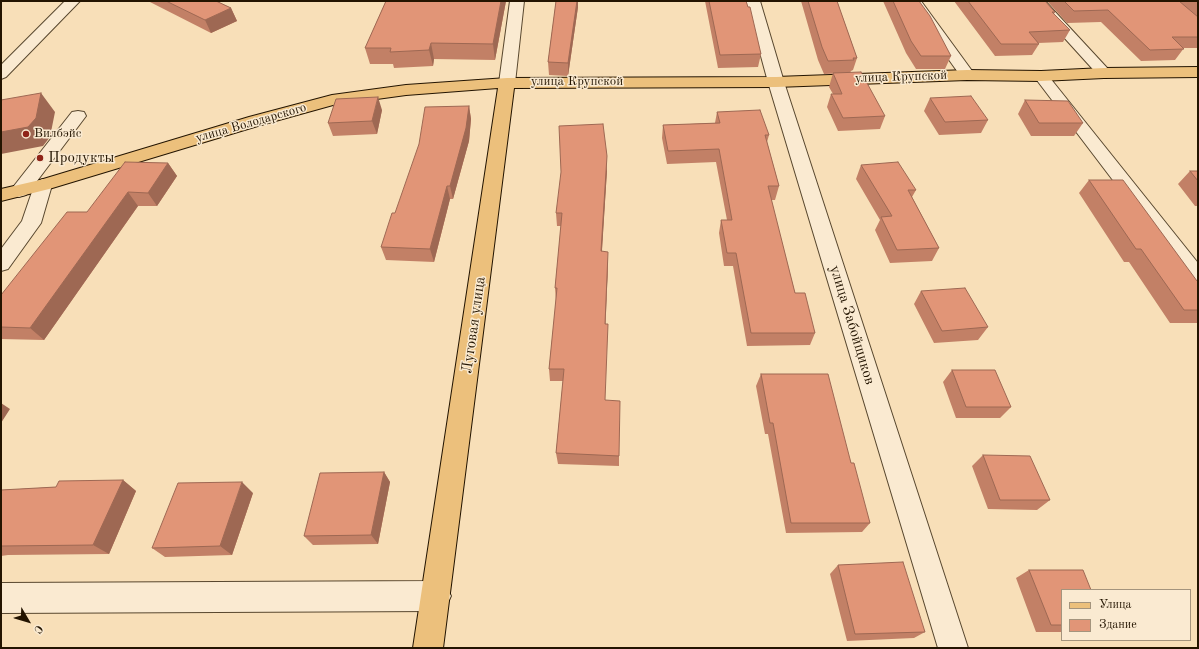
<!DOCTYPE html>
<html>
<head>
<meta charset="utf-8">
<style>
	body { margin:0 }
	#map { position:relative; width:1199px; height:649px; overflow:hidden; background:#f8dfb8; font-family:"Old Standard TT",serif }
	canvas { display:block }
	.frame { position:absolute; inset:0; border:2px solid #231400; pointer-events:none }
	.legend { position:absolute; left:1061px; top:589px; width:130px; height:52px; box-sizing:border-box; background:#faead1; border:1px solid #a4947d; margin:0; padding:5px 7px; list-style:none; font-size:12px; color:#231400 }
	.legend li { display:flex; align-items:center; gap:8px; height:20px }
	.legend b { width:20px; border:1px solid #a4947d }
	.north { position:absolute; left:8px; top:601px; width:40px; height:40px; -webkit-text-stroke:3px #faead1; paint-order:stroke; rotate:128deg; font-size:11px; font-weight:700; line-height:16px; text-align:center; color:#231400 }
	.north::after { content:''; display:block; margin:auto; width:14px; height:18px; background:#231400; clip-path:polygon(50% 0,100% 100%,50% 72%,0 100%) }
</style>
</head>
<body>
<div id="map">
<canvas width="1199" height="649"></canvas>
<div class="frame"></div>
<ul class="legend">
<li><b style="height:5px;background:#ecc07c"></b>Улица</li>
<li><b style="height:11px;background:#e19577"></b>Здание</li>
</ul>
<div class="north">С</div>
</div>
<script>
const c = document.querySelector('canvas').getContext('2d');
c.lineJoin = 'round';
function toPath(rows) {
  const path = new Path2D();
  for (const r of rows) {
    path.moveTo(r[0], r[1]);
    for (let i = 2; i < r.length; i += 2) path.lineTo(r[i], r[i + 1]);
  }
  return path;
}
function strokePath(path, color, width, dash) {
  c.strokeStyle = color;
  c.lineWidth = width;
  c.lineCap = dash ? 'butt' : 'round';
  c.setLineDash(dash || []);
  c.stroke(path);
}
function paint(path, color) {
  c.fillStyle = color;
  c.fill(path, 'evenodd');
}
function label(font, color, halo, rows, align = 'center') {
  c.font = font + ' "Old Standard TT",serif';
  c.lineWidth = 3;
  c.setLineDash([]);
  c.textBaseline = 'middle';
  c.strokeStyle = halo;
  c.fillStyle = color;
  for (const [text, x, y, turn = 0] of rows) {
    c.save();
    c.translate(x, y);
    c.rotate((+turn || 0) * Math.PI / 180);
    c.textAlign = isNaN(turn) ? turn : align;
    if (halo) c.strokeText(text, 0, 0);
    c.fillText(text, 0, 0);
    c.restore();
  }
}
const minor = toPath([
	[65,1,80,1,6,77,1,79,1,65,65,1],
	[510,1,524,1,515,83,513,86,507,88,501,86,499,83,510,1],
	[746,1,760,1,784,82,968,648,938,648,768,82,746,1],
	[907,1,921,1,975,75,972,78,967,80,962,78,907,1],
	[1031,1,1045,1,1109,70,1112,73,1109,76,1104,78,1099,76,1031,1],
	[1041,71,1046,73,1198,263,1198,286,1191,283,1036,79,1033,76,1036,73,1041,71],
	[78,111,84,112,86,116,37,181,43,179,49,181,52,185,41,223,8,269,1,271,1,249,22,221,35,183,26,195,19,197,12,195,10,191,72,112,78,111],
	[436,581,446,586,451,596,446,606,436,611,1,613,1,583,436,581]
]);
const major = toPath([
	[1198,67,1198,77,1104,78,1041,81,967,80,776,87,514,88,443,648,413,648,498,88,406,95,333,105,261,125,49,189,1,201,1,189,40,180,249,117,332,95,406,85,507,78,776,77,967,70,1041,71,1104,68,1198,67]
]);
strokePath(minor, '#58472e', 2);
strokePath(major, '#231400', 2);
paint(minor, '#faead1');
paint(major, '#ecc07c');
paint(toPath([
	[148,1,216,1,231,8,237,21,211,33],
	[386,1,506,1,495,60,434,59,433,66,394,68,393,64,370,64,365,48],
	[556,1,578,1,578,7,568,76,549,75,548,62],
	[705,1,746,1,761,54,758,67,718,68],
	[801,1,837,1,857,58,853,70,851,71,850,73,824,74,818,60],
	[883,1,919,1,951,56,945,69,916,69,906,53],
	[954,1,1045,1,1055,12,1054,14,1070,30,1063,42,1038,43,1039,44,1032,55,995,56],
	[1047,1,1198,1,1198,48,1184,48,1175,60,1141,61,1101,22,1067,23],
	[833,73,885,116,880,129,838,131,827,107,831,94,833,94,829,87],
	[930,98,988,120,981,133,939,135,924,111],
	[1025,100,1083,123,1074,136,1031,136,1018,114],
	[469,106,471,119,469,141,453,199,450,199,434,262,386,260,381,247],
	[382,110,377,134,333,136,328,123],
	[717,112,769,135,767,142,779,186,775,200,771,200,795,293,815,333,810,345,747,346,733,266,724,266,719,233,721,220,727,220,716,162,667,164,662,138,663,125,715,123],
	[168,163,177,176,157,206,138,206,44,340,1,339,1,295,87,212],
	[861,165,916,190,912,197,939,248,932,261,890,263,875,230,880,220,856,179],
	[607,170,602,251,608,265,605,324,605,400,619,456,619,466,558,464,556,453,563,381,550,381,549,369,556,301,555,288,561,226,557,226,556,213],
	[1190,171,1198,171,1198,206,1195,206,1178,184],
	[1089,180,1197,281,1198,281,1198,323,1170,323,1129,262,1124,262,1079,193],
	[921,291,988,327,978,340,934,343,914,304],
	[952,370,1011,407,1000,418,956,418,943,382],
	[761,374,851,463,870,523,862,532,786,533,768,434,765,434,756,386],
	[983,455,1050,500,1037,510,988,509,972,466],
	[384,472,390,482,378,544,313,545,304,536],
	[123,480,136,491,109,554,8,555,1,556,1,490,56,487],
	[253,493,232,555,165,557,152,548],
	[838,565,925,632,914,638,847,641,830,574],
	[1029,570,1062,590,1062,632,1036,632,1016,578]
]), '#c28066');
paint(toPath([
	[501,1,506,1,495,60,493,44],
	[577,1,578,1,578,7,568,76,568,63],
	[231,8,237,21,211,33,205,20],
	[431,43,434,59,433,66,429,50],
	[41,93,55,112,50,137,43,146,1,154,1,132],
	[378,97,382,110,377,134,372,121],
	[469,106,471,119,469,141,453,199,450,186],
	[607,156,607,170,601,264,601,251],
	[168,163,177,176,157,206,148,193],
	[447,186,450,199,434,262,430,249],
	[128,192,138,206,44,340,30,328],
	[608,252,608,265,605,337,605,324],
	[1,403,10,409,1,423],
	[384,472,390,482,378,544,371,535],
	[123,480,136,491,109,554,93,545],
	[242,482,253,493,232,555,220,546]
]), '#9e6853');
const building = toPath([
	[166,1,216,1,231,8,205,20,166,1],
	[386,1,501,1,493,44,431,43,429,50,390,52,391,48,365,48,386,1],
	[556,1,577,1,568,63,548,62,556,1],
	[709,1,746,1,748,7,750,7,761,54,720,55,709,1],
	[808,1,837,1,857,58,853,58,854,60,828,61,822,47,808,1],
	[893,1,919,1,930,16,951,56,921,56,911,41,893,1],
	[968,1,1045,1,1055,12,1052,12,1070,30,1029,32,1039,44,1001,44,968,1],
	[1064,1,1179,1,1198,17,1198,37,1172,37,1184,49,1150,50,1108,10,1074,11,1064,1],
	[861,72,885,116,843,118,831,94,842,94,833,73,861,72],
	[41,93,36,118,28,127,1,132,1,100,41,93],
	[971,96,988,120,945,122,930,98,971,96],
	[378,97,372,121,328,123,336,99,378,97],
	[1025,100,1068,101,1083,123,1039,123,1025,100],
	[469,106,466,128,450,186,447,186,430,249,381,247,392,213,395,213,419,144,425,107,469,106],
	[760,110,769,135,765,135,779,186,768,186,795,293,805,293,815,333,751,333,736,253,727,253,721,220,732,220,719,149,668,151,663,125,720,123,717,112,760,110],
	[603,124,607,156,601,251,608,252,605,324,608,324,605,400,620,401,619,456,556,453,564,369,549,369,557,288,555,288,562,213,556,213,561,172,559,126,603,124],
	[125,162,168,163,148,193,128,192,30,328,1,327,1,295,67,212,87,212,125,162],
	[898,162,916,190,908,190,939,248,897,250,881,217,892,216,861,165,898,162],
	[1190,171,1198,171,1198,181,1190,171],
	[1089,180,1123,180,1197,281,1198,281,1198,310,1184,310,1141,249,1136,249,1089,180],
	[965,288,988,327,942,331,921,291,965,288],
	[952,370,995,370,1011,407,966,407,952,370],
	[761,374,828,374,851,463,854,463,870,523,791,523,773,423,770,423,761,374],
	[983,455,1030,456,1050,500,1000,500,983,455],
	[384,472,371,535,304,536,320,473,384,472],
	[123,480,93,545,1,546,1,490,56,487,59,481,123,480],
	[242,482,220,546,152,548,178,483,242,482],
	[903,562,925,632,855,634,838,565,903,562],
	[1029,570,1083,570,1091,590,1062,590,1062,625,1051,625,1029,570]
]);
paint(building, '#e19577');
strokePath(building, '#9e6853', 1);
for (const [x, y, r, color] of [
	[26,134,4,"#8f2418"],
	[40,158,4,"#8f2418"]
]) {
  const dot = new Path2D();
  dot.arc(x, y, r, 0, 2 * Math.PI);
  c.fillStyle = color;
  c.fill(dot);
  strokePath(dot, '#faead1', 1.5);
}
label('13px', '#231400', '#faead1', [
	["улица Крупской",901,77,-2],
	["улица Крупской",577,82],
	["улица Володарского",251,123,-16]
]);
label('13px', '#231400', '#faead1', [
	["Вилбэйс",34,134]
], 'left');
label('15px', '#231400', '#faead1', [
	["Продукты",48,158]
], 'left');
label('15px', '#231400', '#faead1', [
	["Луговая улица",474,325,-82],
	["улица Забойщиков",852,325,73]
]);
</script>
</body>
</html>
